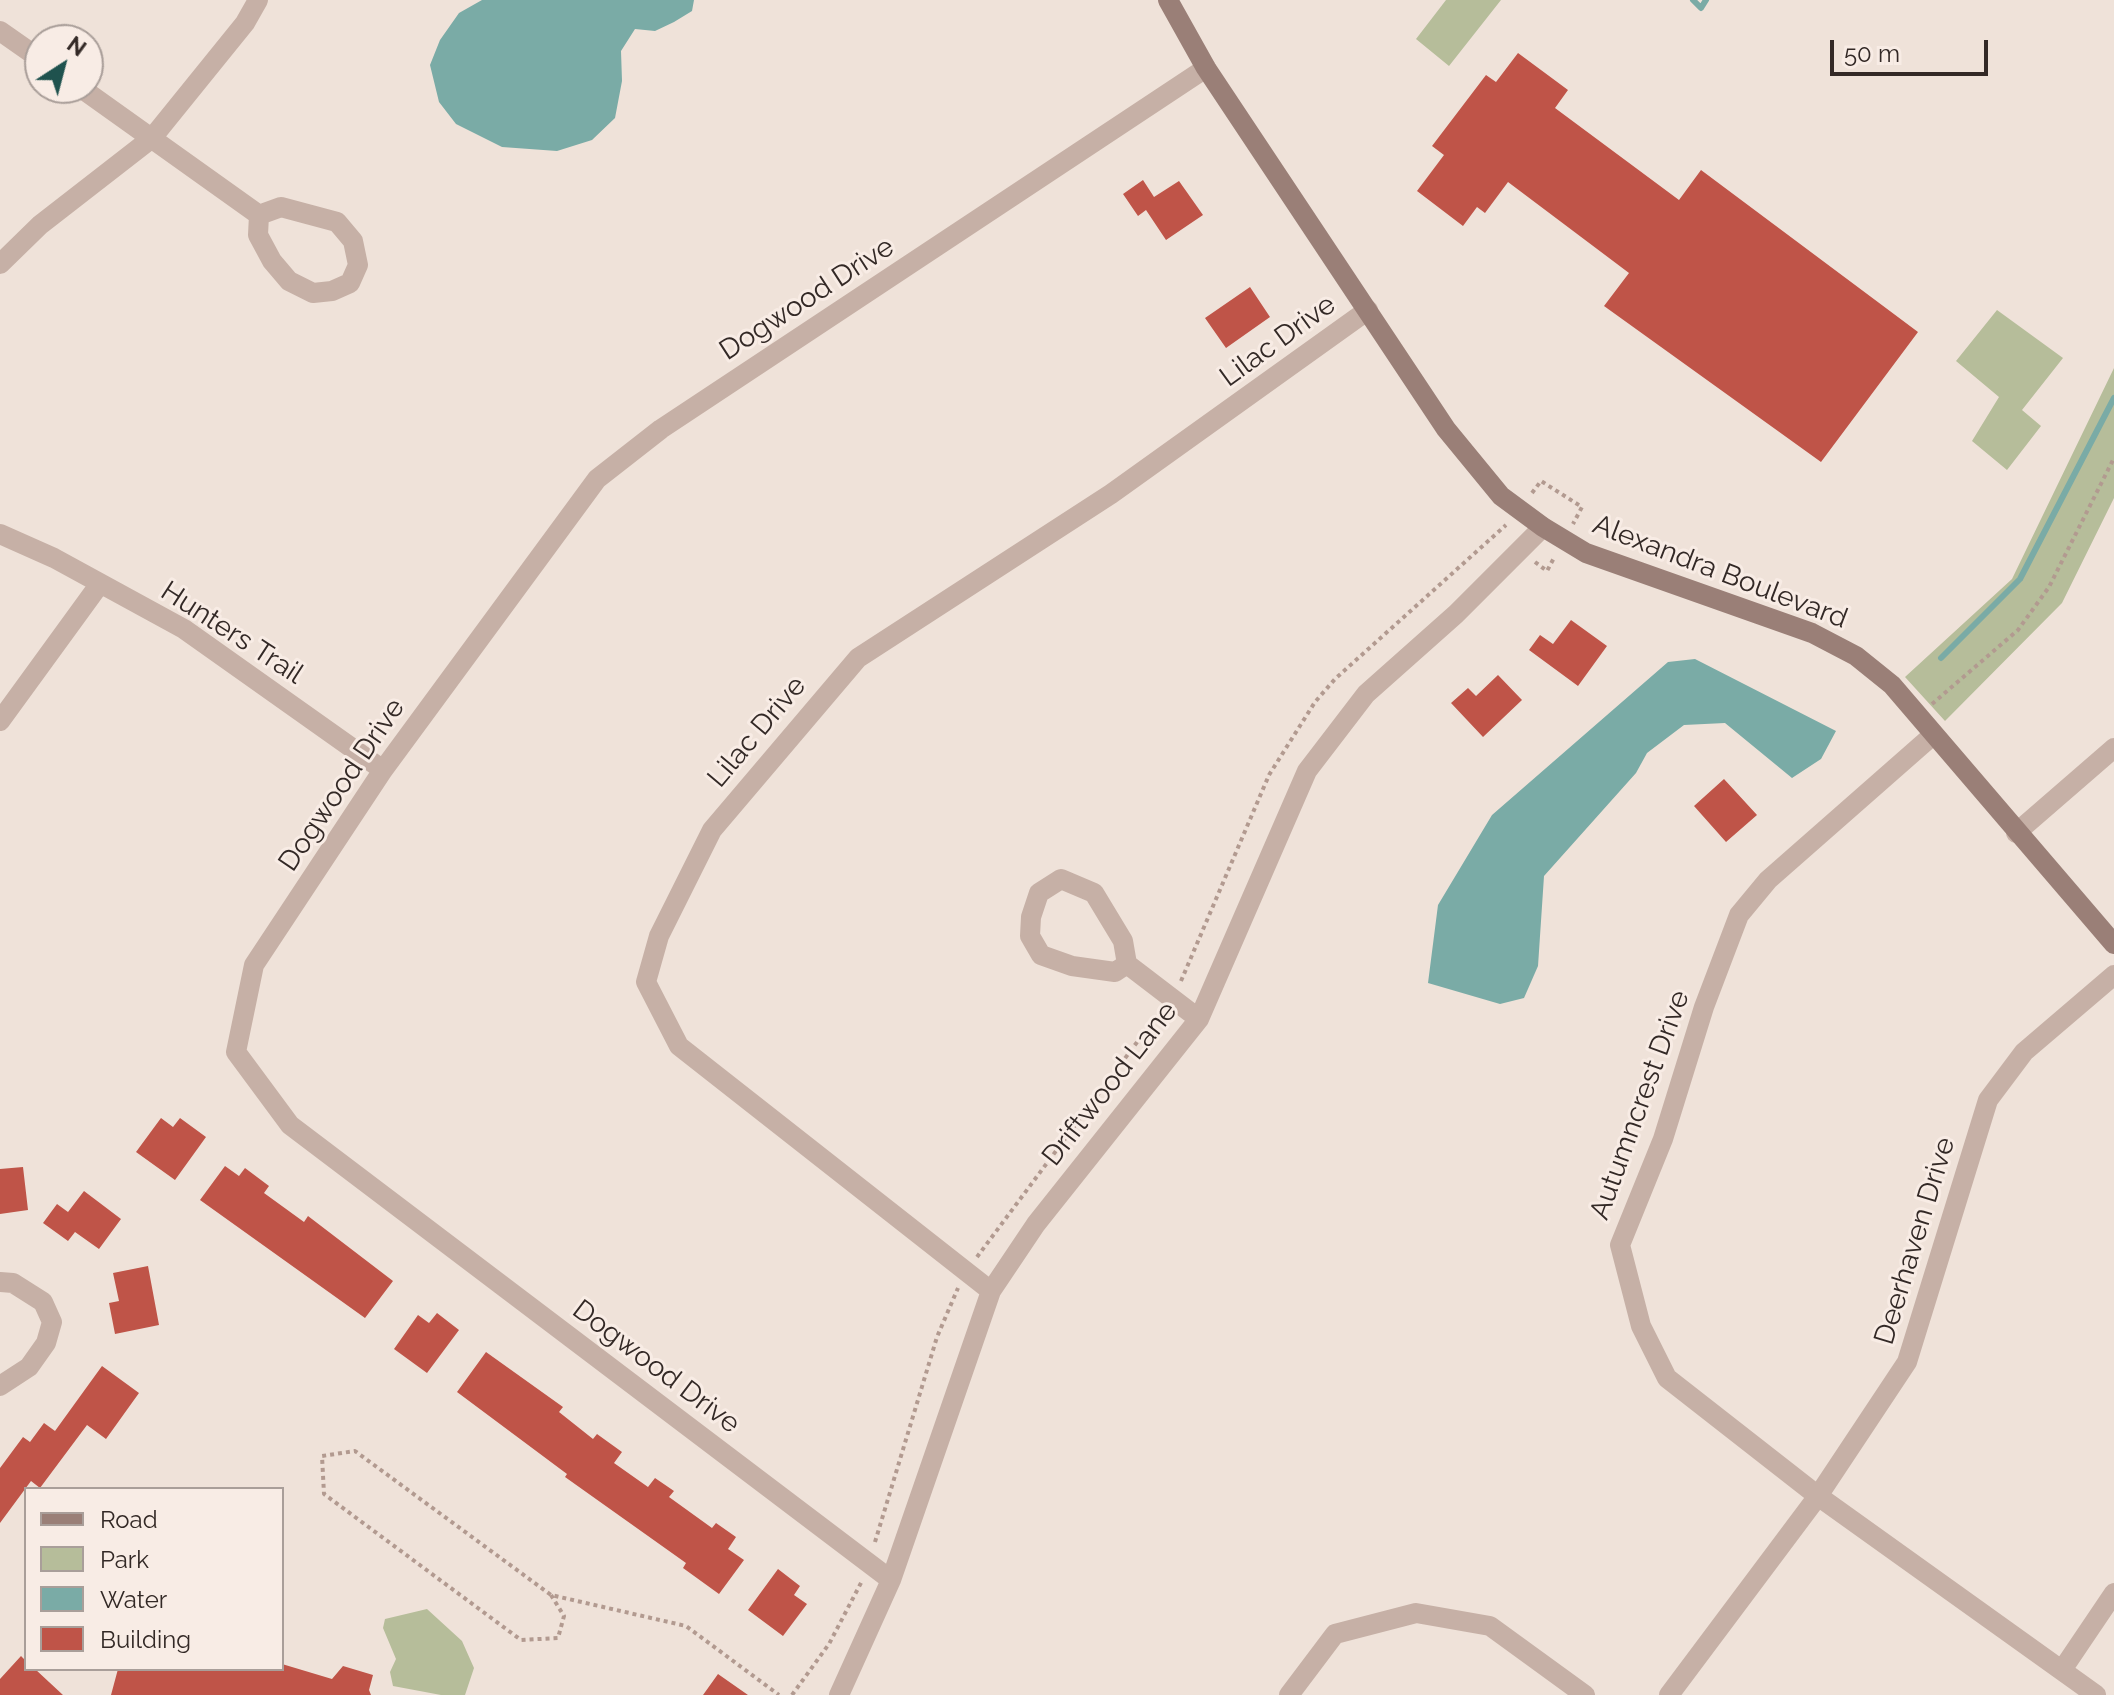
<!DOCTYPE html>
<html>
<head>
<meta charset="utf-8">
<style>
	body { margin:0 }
	#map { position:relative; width:2114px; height:1695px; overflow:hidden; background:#efe2d9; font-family:Raleway,sans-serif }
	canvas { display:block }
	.legend { position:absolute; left:24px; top:1487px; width:260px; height:184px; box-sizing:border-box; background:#f8ece5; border:2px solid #a99e99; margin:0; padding:10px 14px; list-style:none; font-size:24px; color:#332926 }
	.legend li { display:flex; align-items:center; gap:16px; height:40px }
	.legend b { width:40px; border:2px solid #a99e99 }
	.north { position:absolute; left:24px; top:24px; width:80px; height:80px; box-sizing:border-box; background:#f8ece5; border:2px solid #a99e99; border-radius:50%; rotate:36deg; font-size:22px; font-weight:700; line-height:32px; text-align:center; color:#332926 }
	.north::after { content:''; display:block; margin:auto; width:28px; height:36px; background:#1f524e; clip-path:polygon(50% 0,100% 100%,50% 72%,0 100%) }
	.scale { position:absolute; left:1830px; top:40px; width:158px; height:36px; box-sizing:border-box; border:4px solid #332926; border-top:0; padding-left:10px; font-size:24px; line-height:28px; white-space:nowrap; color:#332926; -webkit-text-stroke:6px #f8ece5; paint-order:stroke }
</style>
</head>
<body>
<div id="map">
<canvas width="2114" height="1695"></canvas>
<ul class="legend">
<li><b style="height:10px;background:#9a7f77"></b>Road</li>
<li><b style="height:22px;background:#b6bd9a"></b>Park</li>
<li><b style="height:22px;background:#7aaba6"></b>Water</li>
<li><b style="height:22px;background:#bf5448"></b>Building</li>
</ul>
<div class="north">N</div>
<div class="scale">50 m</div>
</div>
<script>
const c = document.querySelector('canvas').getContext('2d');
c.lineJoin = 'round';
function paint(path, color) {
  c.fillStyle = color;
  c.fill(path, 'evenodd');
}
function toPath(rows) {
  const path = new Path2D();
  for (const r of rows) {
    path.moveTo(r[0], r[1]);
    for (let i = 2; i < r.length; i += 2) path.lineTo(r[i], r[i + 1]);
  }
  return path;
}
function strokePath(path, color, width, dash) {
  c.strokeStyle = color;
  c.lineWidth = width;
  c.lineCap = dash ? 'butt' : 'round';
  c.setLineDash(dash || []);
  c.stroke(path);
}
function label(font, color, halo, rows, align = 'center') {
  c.font = font + ' Raleway,sans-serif';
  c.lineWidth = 6;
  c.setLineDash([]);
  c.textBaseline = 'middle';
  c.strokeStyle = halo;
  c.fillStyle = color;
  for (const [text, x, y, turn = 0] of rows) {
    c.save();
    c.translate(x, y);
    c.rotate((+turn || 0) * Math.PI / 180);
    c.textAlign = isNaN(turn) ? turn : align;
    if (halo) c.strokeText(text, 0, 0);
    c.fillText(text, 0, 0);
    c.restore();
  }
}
paint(toPath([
	[1446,0,1501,0,1449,66,1416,39],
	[1997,310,2063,358,2022,410,2041,426,2007,470,1972,441,1999,397,1956,361],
	[2114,368,2114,498,2062,603,1945,721,1905,677,2012,579],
	[427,1609,462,1641,474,1668,465,1695,441,1695,393,1686,390,1672,396,1659,383,1628,385,1619]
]), '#b6bd9a');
paint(toPath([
	[482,0,694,0,692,11,674,22,655,31,635,29,621,51,622,81,615,118,592,140,557,151,502,147,456,124,439,102,430,65,440,40,459,13],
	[1695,659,1836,731,1821,759,1792,778,1725,723,1684,725,1647,753,1636,773,1544,876,1538,966,1524,998,1500,1004,1428,983,1438,905,1492,815,1668,662]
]), '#7aaba6');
strokePath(toPath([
	[1693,0,1701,8,1706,0],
	[1941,658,2020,579,2114,398]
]), '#7aaba6', 6);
paint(toPath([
	[1518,53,1568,90,1555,108,1679,200,1701,170,1918,332,1821,462,1604,306,1629,273,1508,182,1485,213,1477,207,1463,226,1417,191,1444,155,1432,146,1486,75,1496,82],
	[1143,180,1154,197,1179,181,1203,215,1166,240,1146,210,1138,216,1123,194],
	[1250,287,1270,317,1226,348,1205,318],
	[1571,620,1607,646,1578,686,1529,650,1540,635,1553,644],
	[1498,675,1522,700,1483,737,1451,703,1468,688,1476,696],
	[1724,779,1757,815,1726,842,1694,806],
	[161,1118,173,1127,180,1118,206,1137,175,1180,136,1152],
	[225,1166,239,1176,245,1168,269,1186,264,1193,304,1222,308,1216,393,1281,365,1318,200,1200],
	[23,1167,28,1210,0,1214,0,1169],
	[84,1191,121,1219,99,1249,75,1232,68,1241,43,1223,57,1204,68,1212],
	[148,1266,159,1325,115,1334,109,1303,119,1301,113,1273],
	[437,1313,459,1330,427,1373,394,1349,418,1315,429,1323],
	[486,1352,563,1407,559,1412,593,1439,597,1434,622,1452,614,1463,648,1487,655,1478,674,1491,669,1497,712,1528,716,1523,736,1537,728,1549,744,1560,719,1594,683,1568,686,1563,565,1477,567,1474,457,1392],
	[102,1366,139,1393,106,1439,87,1425,40,1488,31,1481,0,1523,0,1468,23,1437,30,1442,44,1423,55,1431],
	[778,1569,800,1586,794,1595,807,1604,783,1636,748,1610],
	[21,1656,26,1661,26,1669,35,1669,63,1695,0,1695,0,1679],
	[282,1664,332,1679,343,1666,373,1675,369,1690,371,1695,111,1695,118,1669,282,1669],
	[718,1674,748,1695,703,1695]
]), '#bf5448');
strokePath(toPath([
	[1532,493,1541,481,1582,507,1573,524],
	[1535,562,1547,571,1555,556],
	[1932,704,2018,630,2049,587,2114,458],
	[1181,981,1269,775,1315,702,1335,679,1506,525],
	[977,1257,1158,1014],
	[875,1542,937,1337,958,1288],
	[551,1595,564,1616,558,1638,521,1640,324,1494,322,1456,355,1451,551,1595,686,1626,779,1695],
	[792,1695,829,1644,862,1581]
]), '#b29a90', 4, [4, 4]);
strokePath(toPath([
	[0,31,40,59],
	[81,88,259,215,281,207,337,222,353,241,358,265,350,283,332,291,313,293,289,281,272,261,258,235,259,215],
	[0,264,40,225,152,138,245,23,258,0],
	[0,534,54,558,184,629,383,770],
	[0,721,99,585],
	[1933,735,1768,880,1739,915,1704,1007,1663,1139,1620,1245,1641,1326,1667,1378,1818,1496,2096,1695],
	[2016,833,2114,748],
	[1127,964,1115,972,1072,966,1041,955,1030,936,1031,917,1039,893,1061,879,1094,893,1123,941,1127,964,1199,1019],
	[0,1282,13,1283,43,1302,52,1322,46,1343,29,1367,0,1386],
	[991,1291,679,1046,646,982,659,936,712,830,858,658,1111,494,1368,310],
	[891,1580,290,1125,236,1052,254,965,383,770,597,479,661,429,1206,68],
	[2062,1670,2114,1593],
	[839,1695,891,1580,991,1291,1036,1224,1199,1019,1307,771,1366,694,1456,614,1543,527],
	[1289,1695,1335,1634,1416,1613,1490,1626,1585,1695],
	[1669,1695,1818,1496,1907,1362,1988,1100,2024,1052,2114,975]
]), '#c6b0a6', 20);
strokePath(toPath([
	[1168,0,1206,68,1446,429,1501,496,1543,527,1586,553,1812,633,1856,656,1892,685,2114,944]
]), '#9a7f77', 20);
label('28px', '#332926', '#f8ece5', [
	["Dogwood Drive",807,299,-33],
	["Lilac Drive",1278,341,-36],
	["Alexandra Boulevard",1720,572,21],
	["Hunters Trail",232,633,33],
	["Lilac Drive",757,732,-50],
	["Dogwood Drive",342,785,-56],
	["Driftwood Lane",1110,1084,-52],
	["Autumncrest Drive",1640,1105,-70],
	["Deerhaven Drive",1915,1241,-73],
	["Dogwood Drive",656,1367,37]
]);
</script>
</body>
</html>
